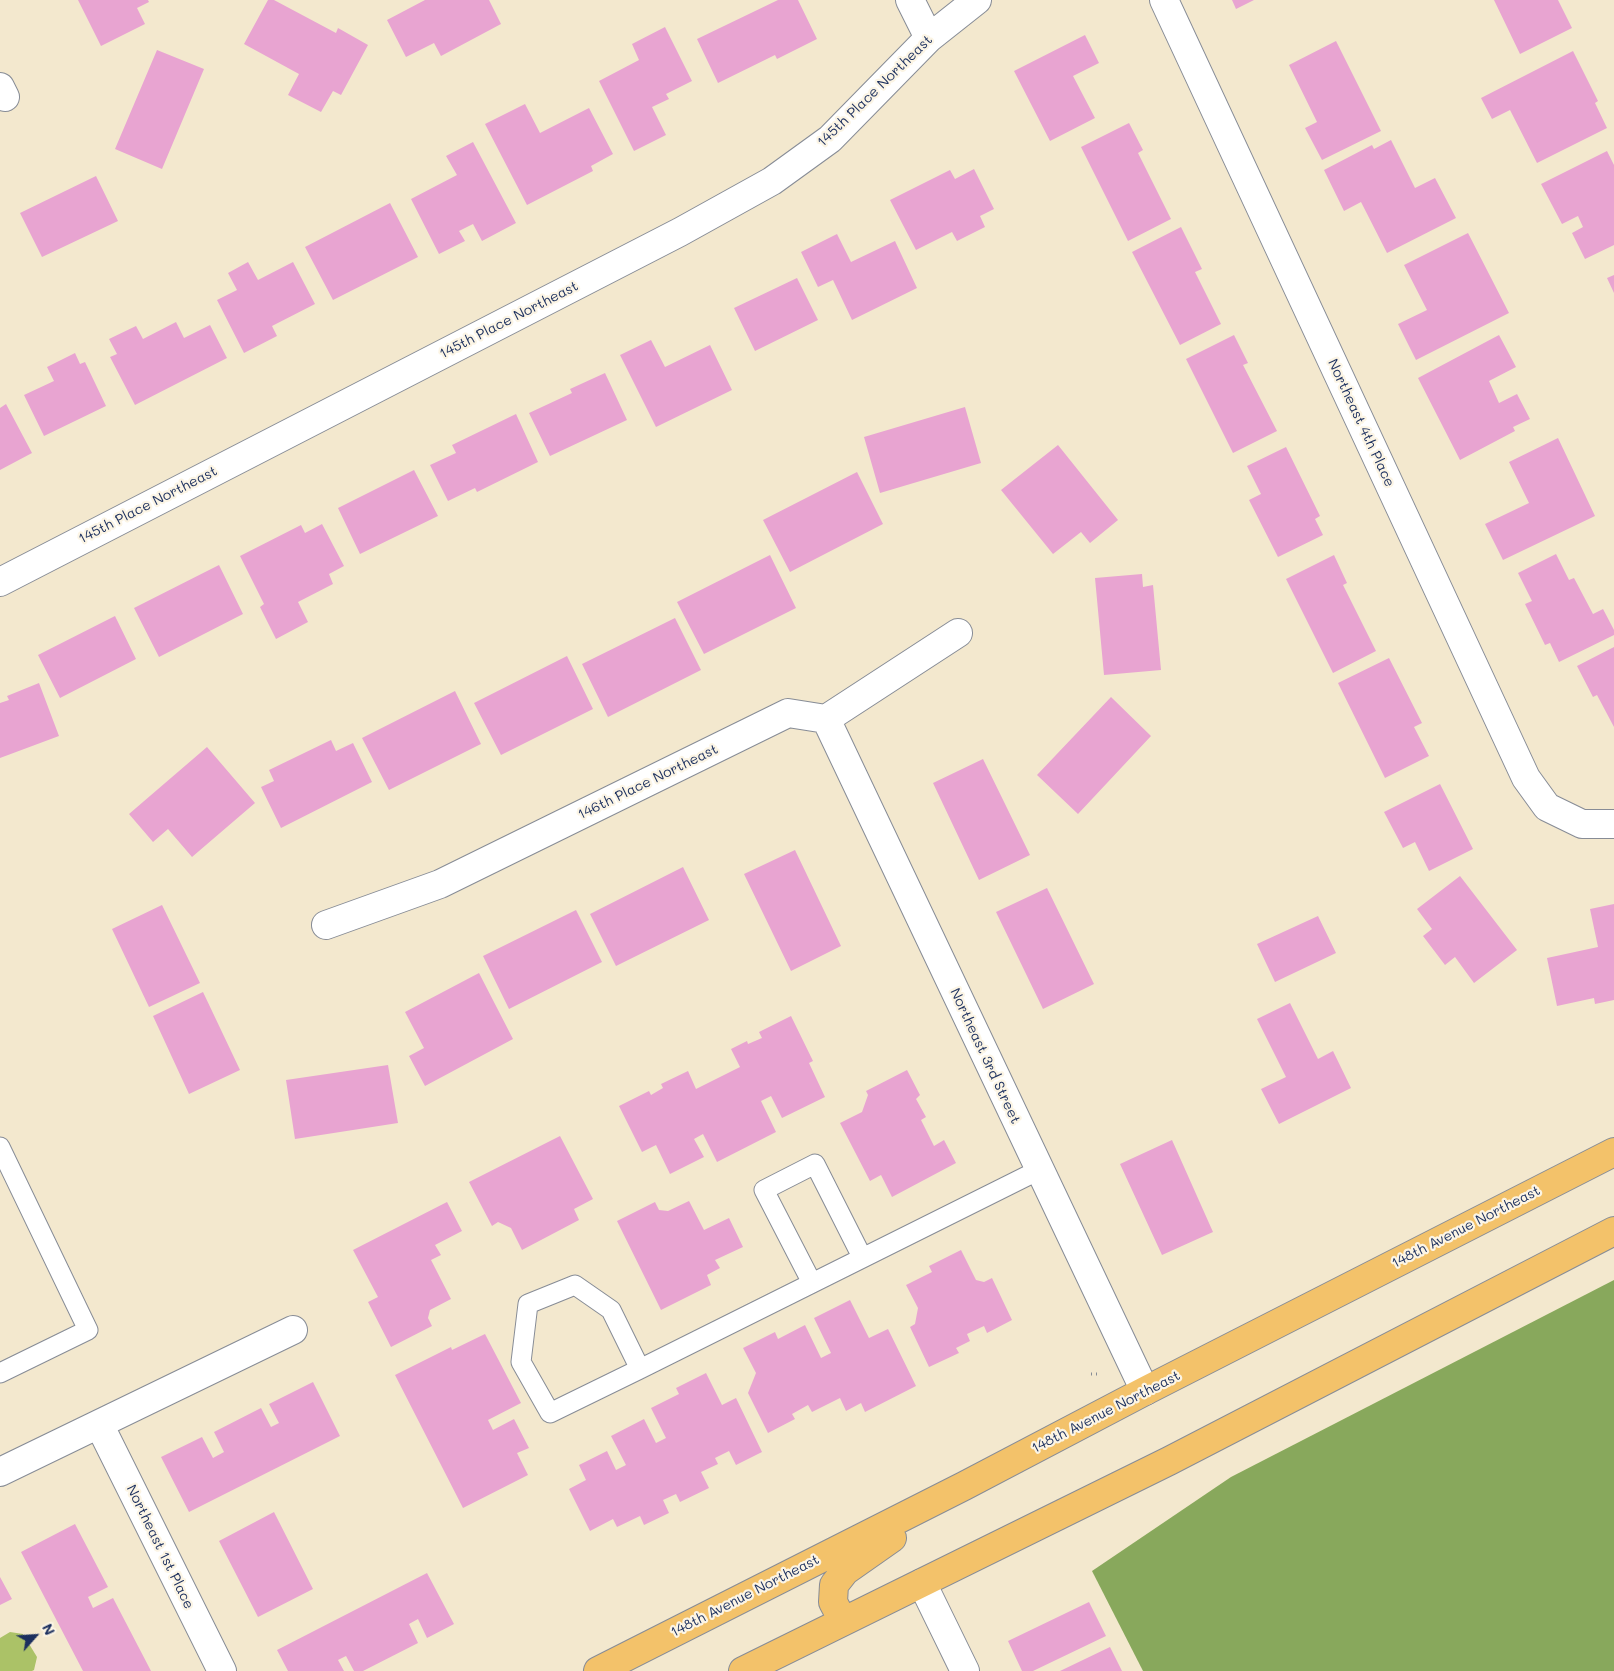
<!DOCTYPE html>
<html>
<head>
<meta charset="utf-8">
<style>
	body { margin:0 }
	#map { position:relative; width:1614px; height:1671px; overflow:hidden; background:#f3e8ce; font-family:Mali,sans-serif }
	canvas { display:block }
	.north { position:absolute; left:10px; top:1611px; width:50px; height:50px; -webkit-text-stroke:4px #fcf5e5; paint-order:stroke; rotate:64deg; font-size:14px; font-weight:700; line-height:20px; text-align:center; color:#1b2f5e }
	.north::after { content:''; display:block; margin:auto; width:18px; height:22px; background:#1b2f5e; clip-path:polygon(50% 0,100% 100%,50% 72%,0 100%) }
</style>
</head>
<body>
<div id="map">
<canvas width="1614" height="1671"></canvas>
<div class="north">N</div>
</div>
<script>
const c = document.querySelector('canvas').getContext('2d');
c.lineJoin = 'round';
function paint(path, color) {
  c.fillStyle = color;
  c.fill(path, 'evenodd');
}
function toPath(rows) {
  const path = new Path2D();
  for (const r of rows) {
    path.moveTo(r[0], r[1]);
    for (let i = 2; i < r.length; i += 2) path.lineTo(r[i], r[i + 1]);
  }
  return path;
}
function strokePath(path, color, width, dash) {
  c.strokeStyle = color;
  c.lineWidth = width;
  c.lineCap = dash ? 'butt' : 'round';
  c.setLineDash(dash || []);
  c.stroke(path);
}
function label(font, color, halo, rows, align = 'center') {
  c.font = font + ' Mali,sans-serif';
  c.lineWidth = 4.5;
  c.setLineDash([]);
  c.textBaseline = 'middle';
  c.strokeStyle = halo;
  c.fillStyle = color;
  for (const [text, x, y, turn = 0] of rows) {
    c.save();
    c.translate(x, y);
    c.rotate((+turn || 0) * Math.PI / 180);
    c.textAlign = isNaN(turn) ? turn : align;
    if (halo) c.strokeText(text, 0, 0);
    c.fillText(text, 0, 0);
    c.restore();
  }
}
paint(toPath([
	[10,1632,23,1634,37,1657,34,1670,32,1671,0,1671,0,1638]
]), '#abc267');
paint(toPath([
	[1614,1280,1614,1671,1143,1671,1092,1571,1231,1477]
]), '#88a85c');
paint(toPath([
	[78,0,148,0,149,2,137,8,145,24,101,46],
	[268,0,274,0,336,33,338,28,368,45,341,95,333,91,321,112,288,95,299,74,244,44],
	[425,0,489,0,501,24,441,56,434,43,406,57,387,20],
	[778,0,798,0,817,39,777,59,775,55,718,83,697,39],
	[1232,0,1254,0,1236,9],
	[1494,0,1558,0,1572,28,1520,54],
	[665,27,692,81,666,94,669,99,652,107,666,135,634,151,599,81,639,60,632,44],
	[1085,35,1099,63,1073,76,1095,118,1050,141,1014,71],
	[1336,41,1381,131,1322,160,1305,128,1317,122,1289,65],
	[157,50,204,69,162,169,115,149],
	[1573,51,1598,101,1595,103,1607,128,1537,163,1510,110,1492,119,1481,98],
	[525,104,540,133,589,108,613,154,591,166,593,171,527,205,485,124],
	[1129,123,1143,150,1138,153,1171,219,1128,241,1081,147],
	[1391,140,1415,188,1435,178,1456,218,1387,253,1361,202,1344,211,1324,170,1372,145,1374,149],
	[473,142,516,223,482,241,473,224,459,231,465,241,439,254,411,199,457,175,446,156],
	[1607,151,1614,165,1614,245,1585,259,1572,233,1583,227,1578,216,1562,224,1541,184],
	[974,169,994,209,980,216,985,227,957,241,952,232,916,250,890,200,950,170,955,179],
	[96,176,118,221,42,257,20,213],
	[390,203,418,257,333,300,305,247],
	[1181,227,1202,269,1195,272,1221,324,1180,345,1132,252],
	[1468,233,1509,313,1416,360,1398,324,1427,310,1404,265],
	[837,234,851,262,895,241,917,288,852,320,833,280,818,287,801,252],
	[248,262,258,280,293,262,315,304,272,326,277,336,244,353,217,300,237,290,228,273],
	[1614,275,1614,293,1607,278],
	[797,278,818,320,755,351,734,308],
	[176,322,184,338,210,325,227,358,135,405,110,357,117,354,109,339,136,326,143,339],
	[1234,335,1248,363,1243,365,1277,431,1233,453,1186,359],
	[1499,335,1516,367,1489,381,1499,403,1517,394,1530,419,1513,427,1515,431,1460,460,1418,378],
	[651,340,665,367,710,345,732,390,656,427,620,355],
	[75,353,80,364,85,362,106,406,44,436,24,395,54,381,47,367],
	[605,373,627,420,550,456,529,413,572,393,570,389],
	[6,404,32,453,0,470,0,408],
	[965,407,981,463,880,493,864,437],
	[516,414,538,462,477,492,475,488,448,501,430,465,456,453,452,445],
	[1558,438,1595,516,1503,560,1485,524,1529,503,1509,462],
	[1058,445,1118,520,1090,543,1081,532,1053,554,1001,490],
	[1286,447,1320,516,1315,519,1323,535,1278,557,1249,500,1261,494,1247,466],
	[414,470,438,516,360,554,338,508],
	[857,472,883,524,790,572,763,520],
	[322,524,344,566,329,574,333,584,298,602,308,622,276,639,260,607,264,604,240,556,301,525,305,533],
	[1556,554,1569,580,1574,578,1593,614,1603,609,1614,630,1614,635,1559,662,1550,643,1545,645,1525,604,1532,601,1518,573],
	[770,555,796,608,704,654,677,602],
	[1334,555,1347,583,1343,585,1376,651,1333,673,1286,579],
	[219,565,243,614,159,657,134,608],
	[1142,574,1143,587,1153,585,1161,670,1104,675,1095,578],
	[115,616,136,659,60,698,38,655],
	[675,618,701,670,608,717,582,664],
	[1614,647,1614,727,1597,695,1593,697,1577,666],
	[567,656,593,709,501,755,474,703],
	[1389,658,1422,723,1414,727,1429,756,1385,778,1338,683],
	[39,683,59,736,0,758,0,703,9,700,7,696],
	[455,691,481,744,389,790,362,738],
	[1111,697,1151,736,1078,814,1037,775],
	[331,740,336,751,353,743,372,782,281,828,261,787,274,781,269,770],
	[207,747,255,803,192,857,168,829,153,842,129,814],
	[983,759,1030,855,979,880,933,783],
	[1440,784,1473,849,1429,871,1415,842,1403,848,1384,812],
	[795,850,841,946,791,971,744,874],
	[683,867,709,920,616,966,590,914],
	[1460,876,1517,950,1474,983,1455,957,1445,965,1423,936,1432,929,1417,909],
	[1047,888,1094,984,1043,1009,996,912],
	[1614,904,1614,1000,1595,1004,1594,998,1557,1006,1547,958,1598,947,1590,909],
	[162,905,200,983,149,1007,112,929],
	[576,910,602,962,509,1009,483,956],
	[1318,916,1336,953,1275,982,1257,944],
	[479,973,513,1039,425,1086,409,1056,424,1048,405,1012],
	[203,992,240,1070,189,1094,153,1016],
	[1290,1003,1318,1059,1333,1051,1351,1088,1279,1124,1261,1089,1286,1077,1257,1019],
	[791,1016,813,1061,809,1063,825,1097,782,1118,771,1096,761,1101,776,1132,717,1162,703,1134,694,1139,704,1157,670,1174,656,1145,642,1152,619,1106,649,1091,651,1095,663,1088,661,1084,688,1071,696,1089,740,1067,731,1049,747,1041,748,1044,762,1038,759,1032],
	[388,1065,398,1123,295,1139,286,1080],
	[907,1070,920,1095,916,1099,926,1117,921,1120,934,1146,944,1140,956,1163,892,1197,881,1175,870,1181,840,1123,862,1112,868,1095,866,1091],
	[560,1136,593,1199,574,1209,579,1220,522,1250,511,1228,498,1222,492,1226,469,1182],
	[1172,1140,1213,1232,1162,1255,1120,1164],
	[689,1201,704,1230,729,1218,743,1247,715,1260,720,1268,707,1275,711,1285,661,1310,617,1221,655,1202,659,1210,668,1211],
	[447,1202,462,1231,435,1245,441,1255,431,1260,451,1299,430,1310,428,1318,432,1326,391,1347,368,1302,378,1297,353,1250],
	[961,1250,976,1280,984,1282,992,1278,1012,1320,987,1333,984,1326,967,1334,970,1341,956,1348,959,1353,929,1367,910,1327,915,1324,918,1308,906,1285,932,1272,929,1266],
	[850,1300,869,1338,888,1329,916,1386,865,1412,861,1403,846,1411,840,1398,812,1412,808,1405,792,1414,795,1419,768,1433,748,1393,756,1373,743,1348,775,1332,778,1339,805,1325,821,1358,831,1353,814,1318],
	[485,1334,521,1403,488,1420,493,1430,514,1419,529,1448,517,1453,528,1475,463,1508,395,1375,451,1347,452,1350],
	[706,1373,722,1405,736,1398,762,1452,736,1465,729,1451,715,1458,718,1464,701,1472,709,1488,680,1502,676,1494,663,1500,669,1513,644,1525,640,1516,617,1527,613,1519,590,1531,569,1489,586,1480,579,1465,607,1451,616,1470,626,1465,611,1436,644,1419,656,1443,666,1438,651,1408,679,1394,676,1388],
	[313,1382,340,1436,189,1512,161,1457,202,1437,213,1458,224,1452,214,1432,261,1408,271,1427,279,1423,269,1404],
	[274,1512,313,1589,258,1617,219,1541],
	[75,1524,108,1587,88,1597,93,1608,113,1598,151,1671,83,1671,21,1552],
	[427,1573,454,1624,427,1638,418,1619,409,1624,418,1643,363,1671,354,1671,346,1656,338,1660,344,1671,288,1671,277,1650],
	[0,1577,12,1599,0,1605],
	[1089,1602,1106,1636,1033,1671,1022,1671,1008,1641],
	[1110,1647,1122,1671,1060,1671]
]), '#e8a4d1');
const service = toPath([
	[0,1147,88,1330,0,1373],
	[812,1283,764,1190,815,1164,862,1257],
	[640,1369,611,1310,575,1285,528,1304,521,1362,550,1413,640,1369,1039,1170]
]);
const minor = toPath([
	[910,0,929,38],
	[1164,0,1526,778,1547,807,1582,824,1614,824],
	[0,87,5,97],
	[0,582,680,232,772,181,830,139,929,38,977,0],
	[826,719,1145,1391],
	[326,925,440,884,788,713,826,719,958,633],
	[99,1424,222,1671],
	[0,1472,293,1330],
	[922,1583,965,1671]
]);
const primary = toPath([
	[843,1621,833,1602,834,1585,845,1571,892,1538],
	[598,1671,964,1486,1145,1391,1614,1152],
	[743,1671,1169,1461,1614,1231]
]);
strokePath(service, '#878c96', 21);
strokePath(minor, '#878c96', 30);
strokePath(primary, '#878c96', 30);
strokePath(toPath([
	[1091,1374,1097,1374]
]), '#878c96', 3, [1, 4]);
strokePath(service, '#fff', 19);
strokePath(minor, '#fff', 28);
strokePath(primary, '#f3c26a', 28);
label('14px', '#1b2f5e', '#fcf5e5', [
	["145th Place Northeast",875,91,-44],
	["145th Place Northeast",509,320,-27],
	["Northeast 4th Place",1361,423,65],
	["145th Place Northeast",148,505,-27],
	["146th Place Northeast",648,782,-26],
	["Northeast 3rd Street",985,1056,65],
	["148th Avenue Northeast",1466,1227,-27],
	["148th Avenue Northeast",1106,1412,-27],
	["Northeast 1st Place",160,1547,64],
	["148th Avenue Northeast",745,1596,-27]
]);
</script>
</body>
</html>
